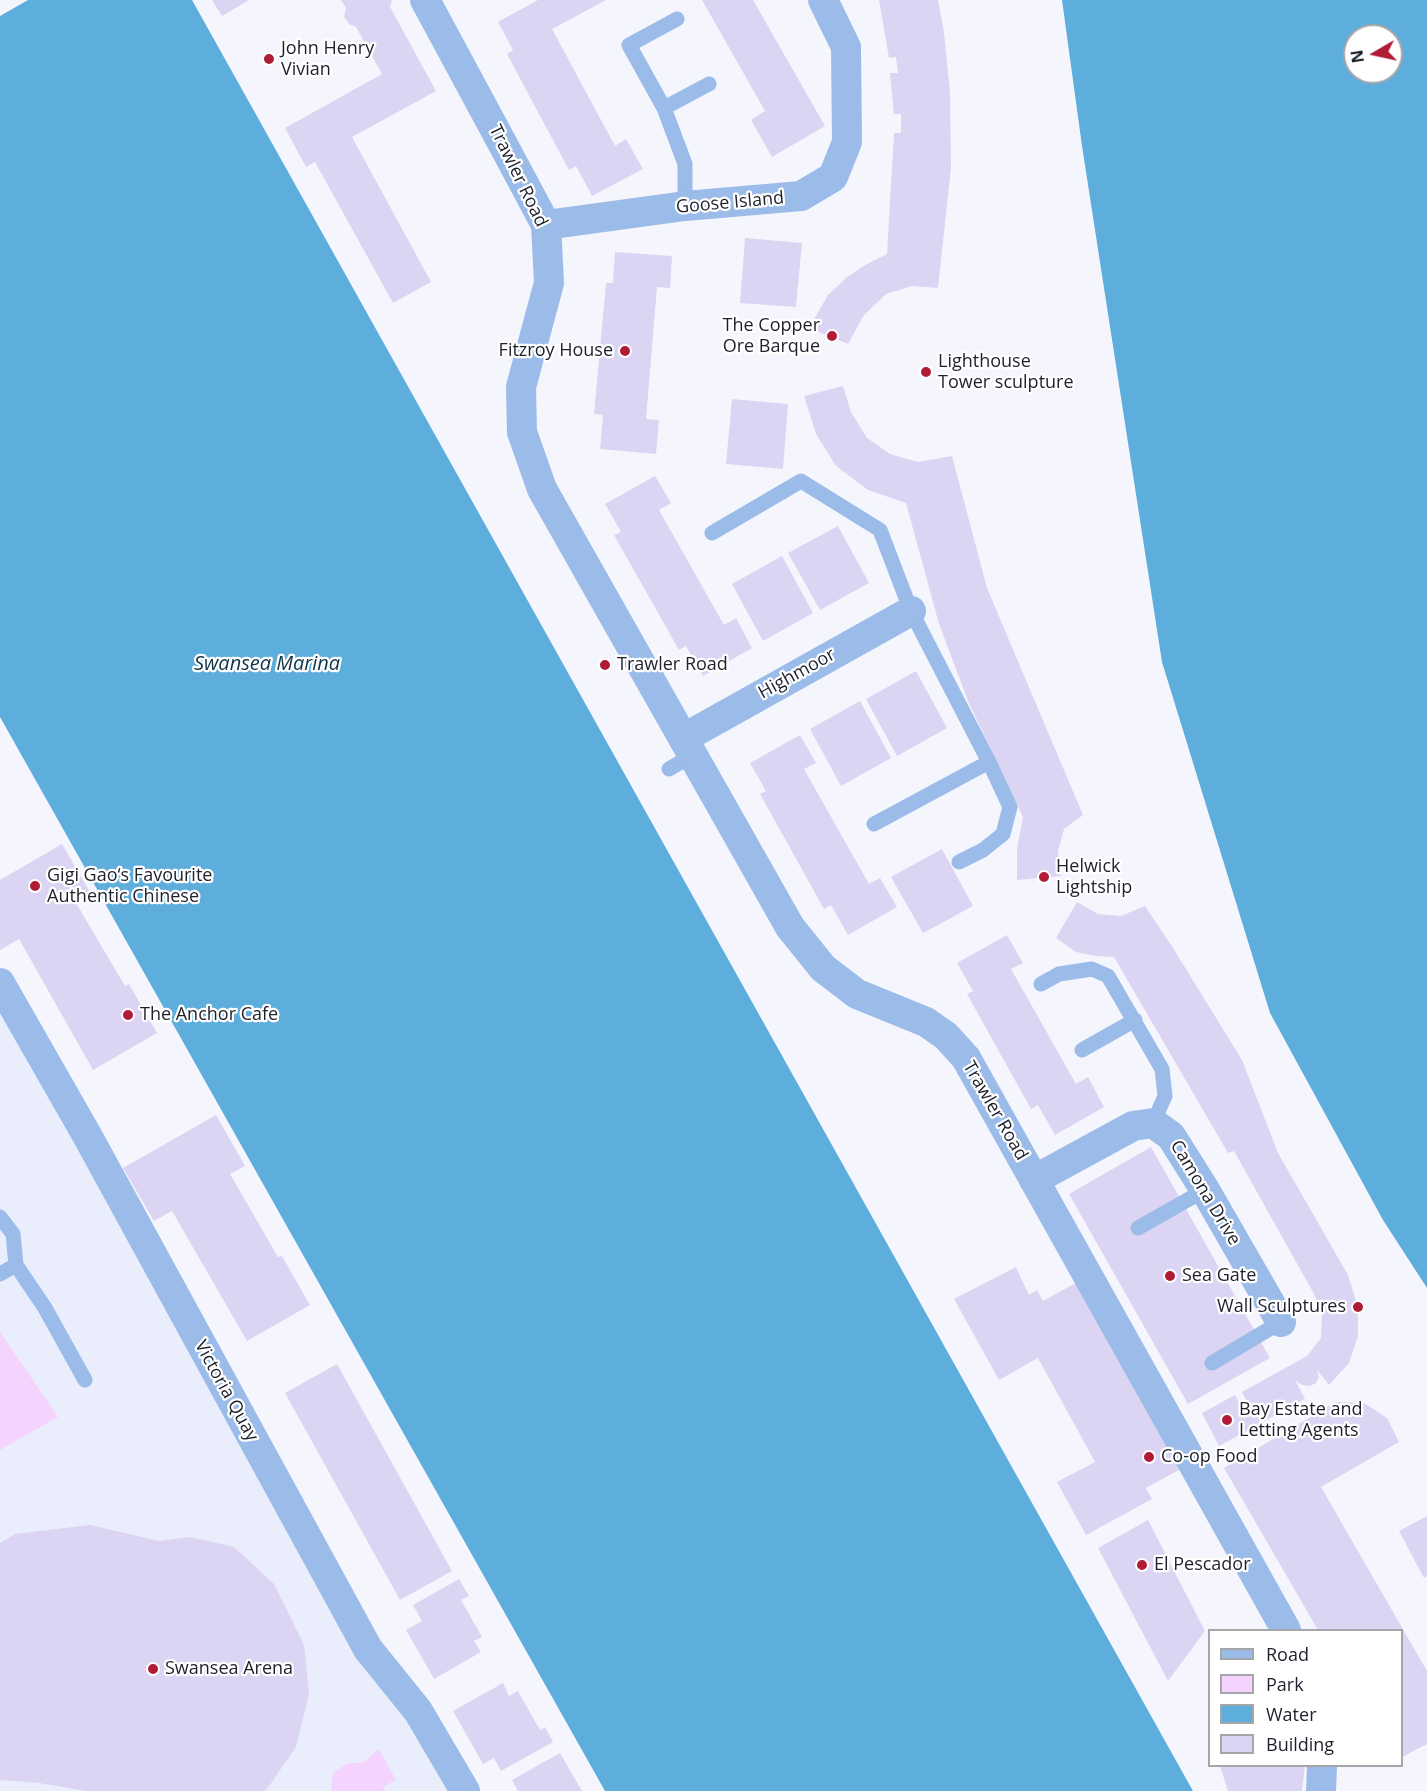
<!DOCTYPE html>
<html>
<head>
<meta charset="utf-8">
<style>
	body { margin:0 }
	#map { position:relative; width:1427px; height:1791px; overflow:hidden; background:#f5f6fd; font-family:"Open Sans",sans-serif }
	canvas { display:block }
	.legend { position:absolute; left:1208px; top:1629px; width:195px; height:138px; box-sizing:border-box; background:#fff; border:2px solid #a5a6aa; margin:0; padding:8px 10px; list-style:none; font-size:18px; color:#1e202b }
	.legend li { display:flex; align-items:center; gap:12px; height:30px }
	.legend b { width:30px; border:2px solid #a5a6aa }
	.north { position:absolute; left:1343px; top:24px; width:60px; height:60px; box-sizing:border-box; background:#fff; border:2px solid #a5a6aa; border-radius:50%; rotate:261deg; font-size:16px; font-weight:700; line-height:24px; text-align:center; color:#1e202b }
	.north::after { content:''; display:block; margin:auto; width:21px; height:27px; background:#b01c36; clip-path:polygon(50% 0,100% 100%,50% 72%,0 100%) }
</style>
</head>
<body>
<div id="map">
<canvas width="1427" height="1791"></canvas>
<ul class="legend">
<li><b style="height:8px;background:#9bbbe9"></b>Road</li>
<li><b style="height:16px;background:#f4d3ff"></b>Park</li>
<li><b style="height:16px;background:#5daddd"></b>Water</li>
<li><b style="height:16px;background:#dcd4f3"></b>Building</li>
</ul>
<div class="north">N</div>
</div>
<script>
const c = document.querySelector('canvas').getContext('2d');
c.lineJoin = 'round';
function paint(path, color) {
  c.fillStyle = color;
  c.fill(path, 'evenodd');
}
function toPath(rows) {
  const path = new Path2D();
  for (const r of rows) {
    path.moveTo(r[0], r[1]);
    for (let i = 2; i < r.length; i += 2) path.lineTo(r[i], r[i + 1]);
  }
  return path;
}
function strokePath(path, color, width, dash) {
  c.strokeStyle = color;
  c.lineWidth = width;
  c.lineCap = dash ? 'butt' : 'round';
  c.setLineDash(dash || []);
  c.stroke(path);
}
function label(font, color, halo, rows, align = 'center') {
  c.font = font + ' "Open Sans",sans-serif';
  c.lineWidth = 4.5;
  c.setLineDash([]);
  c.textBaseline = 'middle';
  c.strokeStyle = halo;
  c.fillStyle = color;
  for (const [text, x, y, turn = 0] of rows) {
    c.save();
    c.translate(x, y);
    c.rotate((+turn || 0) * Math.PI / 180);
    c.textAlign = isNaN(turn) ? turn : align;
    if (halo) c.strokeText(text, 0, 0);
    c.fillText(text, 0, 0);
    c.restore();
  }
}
paint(toPath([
	[0,994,465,1791,0,1791]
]), '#eaedfc');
paint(toPath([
	[0,1332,58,1417,0,1450],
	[379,1749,396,1780,383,1787,385,1791,331,1791,333,1773,348,1763,363,1763]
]), '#f4d3ff');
paint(toPath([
	[28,0,192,0,1193,1791,605,1791,0,717,0,16],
	[1062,0,1427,0,1427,1288,1383,1220,1270,1013,1162,662,1082,146],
	[1355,36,1391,36,1391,72,1355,72]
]), '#5daddd');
paint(toPath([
	[212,0,249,0,222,16],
	[341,0,392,0,390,7,436,91,352,137,431,282,393,303,315,162,306,167,285,128,382,74,356,27,349,24,344,17,346,8],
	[538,0,606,0,552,29,615,146,626,139,643,169,592,196,576,166,569,170,507,54,513,50,498,22],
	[702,0,753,0,825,126,772,157,751,120,765,111],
	[879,0,938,0,944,32,950,92,951,167,938,288,912,286,886,294,864,315,848,344,809,328,828,295,846,278,865,265,887,254,894,133,901,133,901,114,894,114,890,73,898,73,896,57,889,58],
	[745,238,802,243,796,307,740,303],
	[615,252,672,256,670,288,657,287,646,419,659,420,656,454,600,449,603,415,594,414,606,283,613,283],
	[843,386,851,412,867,438,890,454,918,462,952,456,987,588,1083,815,1064,829,1058,851,1061,876,1017,880,1017,848,1023,817,968,701,939,624,906,503,868,490,836,466,816,434,804,396],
	[732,399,788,404,783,469,726,464],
	[655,476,671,503,659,510,724,625,736,618,752,648,703,676,686,646,679,650,614,535,621,532,605,504],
	[838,526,869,583,820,610,788,553],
	[782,556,813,613,763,641,732,584],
	[916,671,947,728,897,756,866,699],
	[860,701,891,758,841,786,810,729],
	[800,735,816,763,804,769,869,884,880,878,897,907,848,935,831,905,824,909,760,794,766,791,750,763],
	[62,844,91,894,76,903,125,986,129,984,157,1033,93,1070,19,939,0,950,0,880],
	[942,849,973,906,923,933,891,877],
	[1077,902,1098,914,1121,916,1145,906,1173,948,1242,1060,1278,1153,1348,1275,1358,1307,1358,1336,1349,1363,1329,1385,1317,1370,1319,1377,1316,1383,1310,1386,1302,1385,1295,1380,1305,1399,1219,1446,1202,1413,1235,1395,1239,1403,1246,1400,1242,1392,1307,1356,1321,1338,1322,1314,1314,1294,1234,1151,1228,1153,1114,957,1095,956,1076,952,1056,938],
	[1007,935,1023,963,1011,969,1076,1084,1088,1077,1104,1107,1055,1135,1038,1105,1031,1109,967,994,973,991,957,963],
	[216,1115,245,1166,230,1174,278,1257,282,1256,310,1305,247,1341,172,1211,154,1221,123,1168],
	[1151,1147,1270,1358,1188,1404,1069,1194],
	[1016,1267,1029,1295,1037,1290,1043,1301,1083,1279,1186,1466,1146,1488,1152,1499,1086,1535,1057,1482,1095,1462,1038,1358,999,1380,954,1299],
	[337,1364,452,1571,400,1600,285,1393],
	[1336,1402,1364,1403,1387,1418,1399,1442,1321,1487,1427,1671,1427,1744,1402,1757,1402,1630,1318,1630,1224,1468],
	[1427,1516,1427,1576,1424,1578,1399,1531],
	[1148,1520,1205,1631,1168,1681,1098,1548],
	[90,1525,159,1541,190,1537,234,1547,274,1584,304,1645,309,1694,296,1747,267,1789,264,1791,86,1791,39,1783,0,1780,0,1543,15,1534],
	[459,1579,469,1596,461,1600,482,1637,474,1641,481,1652,434,1679,406,1630,422,1621,413,1605],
	[503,1683,509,1696,518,1691,540,1730,545,1727,553,1742,501,1771,494,1758,483,1764,453,1711],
	[560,1753,582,1791,518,1791,512,1780],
	[1220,1766,1305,1766,1302,1791,1228,1791]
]), '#dcd4f3');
strokePath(toPath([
	[677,19,629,45,664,108,685,164,685,206],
	[664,108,709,84],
	[712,533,801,481,880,530,911,611,989,762,1010,807,1003,834,983,850,959,862],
	[669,769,693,755],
	[874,824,989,762],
	[1041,984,1059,974,1092,969,1108,976,1162,1069,1165,1096,1153,1123],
	[1082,1050,1135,1020],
	[0,1217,13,1234,16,1265,0,1274],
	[1138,1228,1205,1190],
	[16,1265,45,1308,85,1380],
	[1212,1363,1281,1322]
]), '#9bbbe9', 15);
strokePath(toPath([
	[425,0,507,152,546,225,549,283,521,387,522,432,542,489,790,927,823,968,857,994,926,1022,946,1036,966,1058,1286,1630],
	[546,225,685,206,801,196,833,177,847,142,846,47,823,0],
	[684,738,911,611],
	[0,983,88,1137,368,1649,418,1711,465,1791],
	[1034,1180,1133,1126,1153,1123,1171,1136,1205,1190,1281,1322],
	[1321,1791,1322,1766]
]), '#9bbbe9', 30);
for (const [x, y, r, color] of [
	[269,59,6,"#b01c36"],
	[832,336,6,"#b01c36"],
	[625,351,6,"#b01c36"],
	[926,372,6,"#b01c36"],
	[605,665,6,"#b01c36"],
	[1044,877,6,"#b01c36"],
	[35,886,6,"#b01c36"],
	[128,1015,6,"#b01c36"],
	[1170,1276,6,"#b01c36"],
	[1358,1307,6,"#b01c36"],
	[1227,1420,6,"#b01c36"],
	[1149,1457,6,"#b01c36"],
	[1142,1565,6,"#b01c36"],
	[153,1669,6,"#b01c36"]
]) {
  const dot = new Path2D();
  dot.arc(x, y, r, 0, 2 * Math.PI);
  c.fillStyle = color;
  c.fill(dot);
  strokePath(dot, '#fff', 2);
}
label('18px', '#1e202b', '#fff', [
	["John Henry",281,49],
	["Vivian",281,70],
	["The Copper",820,326,"right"],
	["Ore Barque",820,347,"right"],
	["Fitzroy House",613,351,"right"],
	["Lighthouse",938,362],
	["Tower sculpture",938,383],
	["Trawler Road",617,665],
	["Helwick",1056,867],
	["Lightship",1056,888],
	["Gigi Gao‘s Favourite",47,876],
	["Authentic Chinese",47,897],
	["The Anchor Cafe",140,1015],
	["Sea Gate",1182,1276],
	["Wall Sculptures",1346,1307,"right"],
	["Bay Estate and",1239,1410],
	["Letting Agents",1239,1431],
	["Co-op Food",1161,1457],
	["El Pescador",1154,1565],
	["Swansea Arena",165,1669]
], 'left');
label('18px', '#1e202b', '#fff', [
	["Trawler Road",518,176,64],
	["Goose Island",730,203,-5],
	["Highmoor",797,674,-29],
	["Trawler Road",995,1111,60],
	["Camona Drive",1205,1193,59],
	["Victoria Quay",226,1391,61]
]);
label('italic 20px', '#103448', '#fff', [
	["Swansea Marina",267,664]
]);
</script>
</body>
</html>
